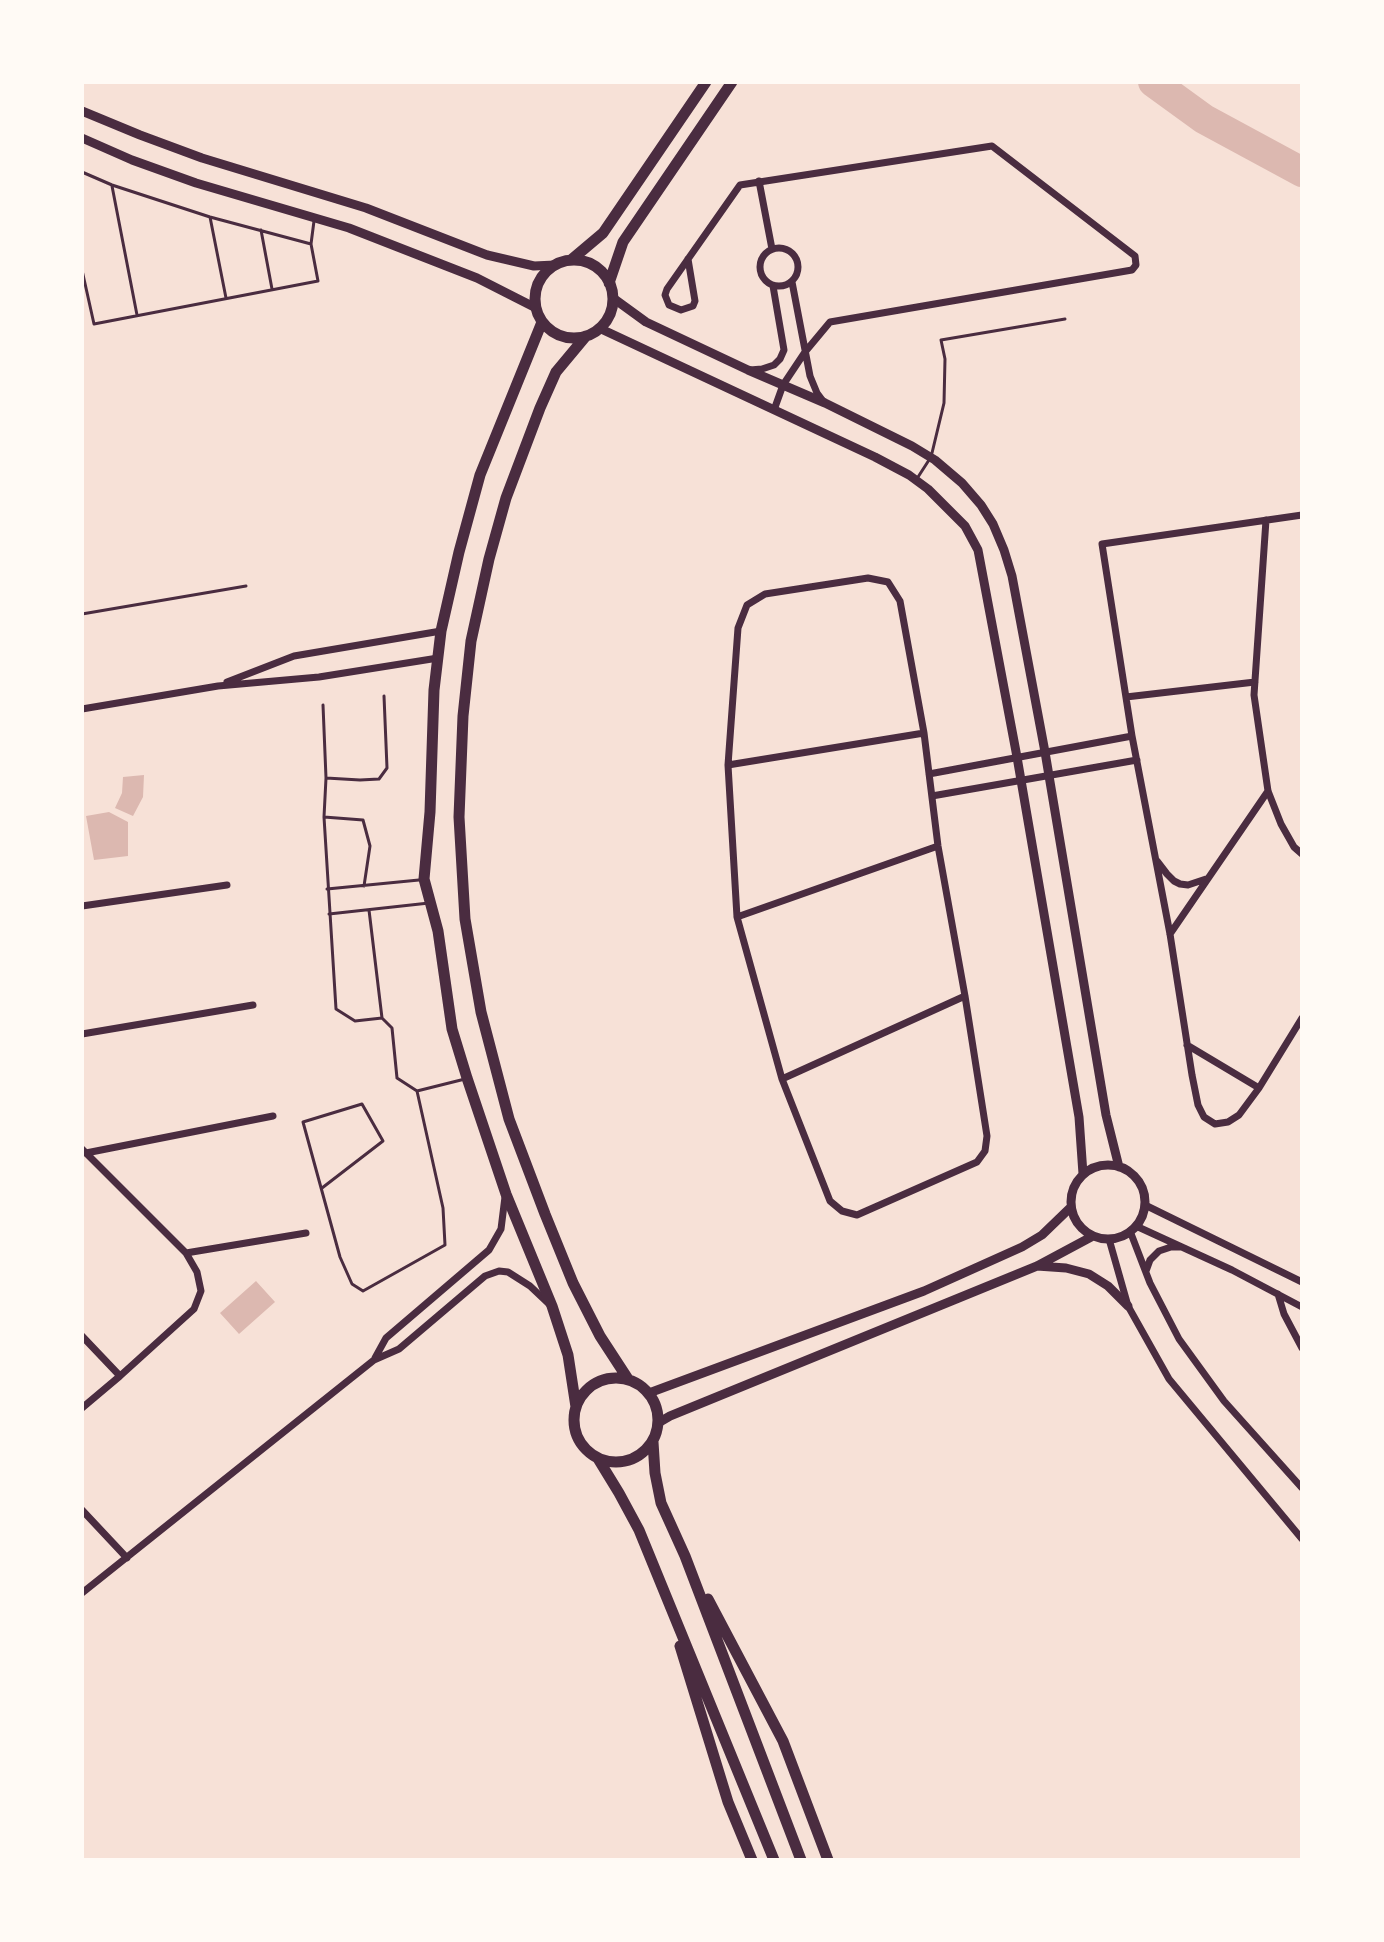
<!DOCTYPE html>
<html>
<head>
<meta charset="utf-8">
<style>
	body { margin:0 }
	#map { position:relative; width:1384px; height:1942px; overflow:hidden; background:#f7e1d7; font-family:"Crimson Pro",serif }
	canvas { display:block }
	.frame { position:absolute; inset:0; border:84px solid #fffaf5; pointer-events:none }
</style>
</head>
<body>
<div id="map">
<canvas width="1384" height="1942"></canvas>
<div class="frame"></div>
</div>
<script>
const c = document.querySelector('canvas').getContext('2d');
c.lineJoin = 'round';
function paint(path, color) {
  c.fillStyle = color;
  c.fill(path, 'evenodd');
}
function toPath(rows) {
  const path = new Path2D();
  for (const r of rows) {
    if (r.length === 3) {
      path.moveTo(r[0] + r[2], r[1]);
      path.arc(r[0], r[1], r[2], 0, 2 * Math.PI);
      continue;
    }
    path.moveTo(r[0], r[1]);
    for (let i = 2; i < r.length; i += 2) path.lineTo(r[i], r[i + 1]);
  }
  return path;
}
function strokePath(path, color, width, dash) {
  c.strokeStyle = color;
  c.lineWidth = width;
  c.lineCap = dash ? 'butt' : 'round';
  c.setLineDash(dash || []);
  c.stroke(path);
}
paint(toPath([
	[144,775,143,797,133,816,115,808,122,793,123,777],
	[109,812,128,822,128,856,94,860,86,816],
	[256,1281,275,1302,239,1334,220,1313]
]), '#dcb8b0');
strokePath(toPath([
	[1153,82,1204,119,1302,172]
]), '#dcb8b0', 30);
strokePath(toPath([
	[82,614,246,586]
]), '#4a2c40', 3);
strokePath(toPath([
	[82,172,112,185,210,217,311,244],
	[112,186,137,315],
	[210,217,226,298],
	[261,230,272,289],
	[82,270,94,324,318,281,311,244,314,221],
	[932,453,944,403,945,359,941,340,1065,319],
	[918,477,929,460],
	[323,705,326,778,324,817,336,1009,355,1021,382,1018,392,1028,397,1078,417,1091,465,1079],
	[326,778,360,780,379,779,387,768,384,696],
	[324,817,363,820,370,846,364,886],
	[327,889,419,880],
	[369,910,382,1018],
	[329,914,429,903],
	[322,1188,383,1141,362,1104,303,1122,340,1257,352,1284,363,1291,445,1245,443,1208,417,1091]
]), '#4a2c40', 3);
strokePath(toPath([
	[759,181,772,249],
	[779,267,19],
	[688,259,695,301,693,306,681,310,669,305,665,295,667,289,740,185,992,146,1135,256,1136,265,1132,270,830,322,805,352,783,385,774,410],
	[792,282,810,376,817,393,823,401],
	[750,370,762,369,774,365,780,359,784,350,773,286],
	[1302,515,1102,544,1132,736,1170,934,1192,1075,1198,1105,1204,1117,1215,1124,1228,1122,1239,1115,1259,1088,1302,1018],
	[1266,520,1254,695,1268,791,1281,824,1294,847,1302,854],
	[868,578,888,582,900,601,924,733,938,846,965,996,987,1136,985,1151,977,1162,857,1215,842,1211,830,1201,782,1079,737,917,728,765,738,628,747,605,765,594,868,578],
	[227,682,294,656,441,631],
	[1126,697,1255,682],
	[82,709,218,686,319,677,438,658],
	[728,765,924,733],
	[929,774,1132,736],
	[932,796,1137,760],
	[1157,861,1167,874,1174,881,1180,884,1188,885,1206,879],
	[82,906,227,885],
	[737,917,938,846],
	[1170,934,1268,791],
	[82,1034,253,1005],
	[1187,1045,1259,1088],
	[782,1079,965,996],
	[82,1149,186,1253,197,1272,201,1291,194,1309,120,1376,82,1408],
	[86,1153,273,1116],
	[1145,1205,1302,1282],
	[1136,1226,1232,1270,1302,1307],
	[1130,1231,1150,1283,1179,1339,1224,1401,1302,1488],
	[1109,1239,1128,1306,1169,1379,1302,1539],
	[186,1253,306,1233],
	[1146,1271,1150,1260,1159,1251,1171,1247,1179,1247],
	[1278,1294,1284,1314,1302,1348],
	[82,1336,120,1376],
	[375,1358,386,1338,489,1250,501,1229,505,1197],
	[82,1510,127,1558],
	[82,1593,374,1360,399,1349,485,1276,499,1271,508,1272,530,1286,549,1304]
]), '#4a2c40', 7);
strokePath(toPath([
	[82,111,140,135,202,158,366,208,487,255,534,266,555,265],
	[82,138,132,160,196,183,349,228,477,278,536,308],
	[613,298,646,322,748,370,825,403,912,446,935,460,962,483,981,505,993,524,1004,550,1012,576,1045,752,1106,1115,1119,1167],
	[599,328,875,457,909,475,928,489,965,526,978,550,1017,757,1079,1117,1083,1174],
	[1108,1202,37],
	[1037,1266,1066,1268,1089,1274,1108,1286,1128,1306],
	[649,1393,924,1291,1022,1247,1042,1235,1071,1207],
	[658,1423,670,1416,1037,1266,1093,1236]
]), '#4a2c40', 9);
strokePath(toPath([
	[571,260,603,233,706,82],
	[574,299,39],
	[609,283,623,242,732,82],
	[542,322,480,475,459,552,441,631,434,690,430,812,424,879,438,931,452,1029,467,1078,506,1194,552,1306,568,1355,576,1407],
	[586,336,556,372,540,408,506,498,489,559,471,641,463,716,459,817,465,919,481,1012,509,1119,545,1214,573,1283,600,1336,628,1379],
	[616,1420,42],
	[653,1442,655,1473,661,1503,685,1556,801,1860],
	[597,1457,619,1493,639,1530,774,1860],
	[708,1599,783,1741,828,1860],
	[680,1646,728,1802,752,1860]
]), '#4a2c40', 11);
</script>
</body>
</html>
